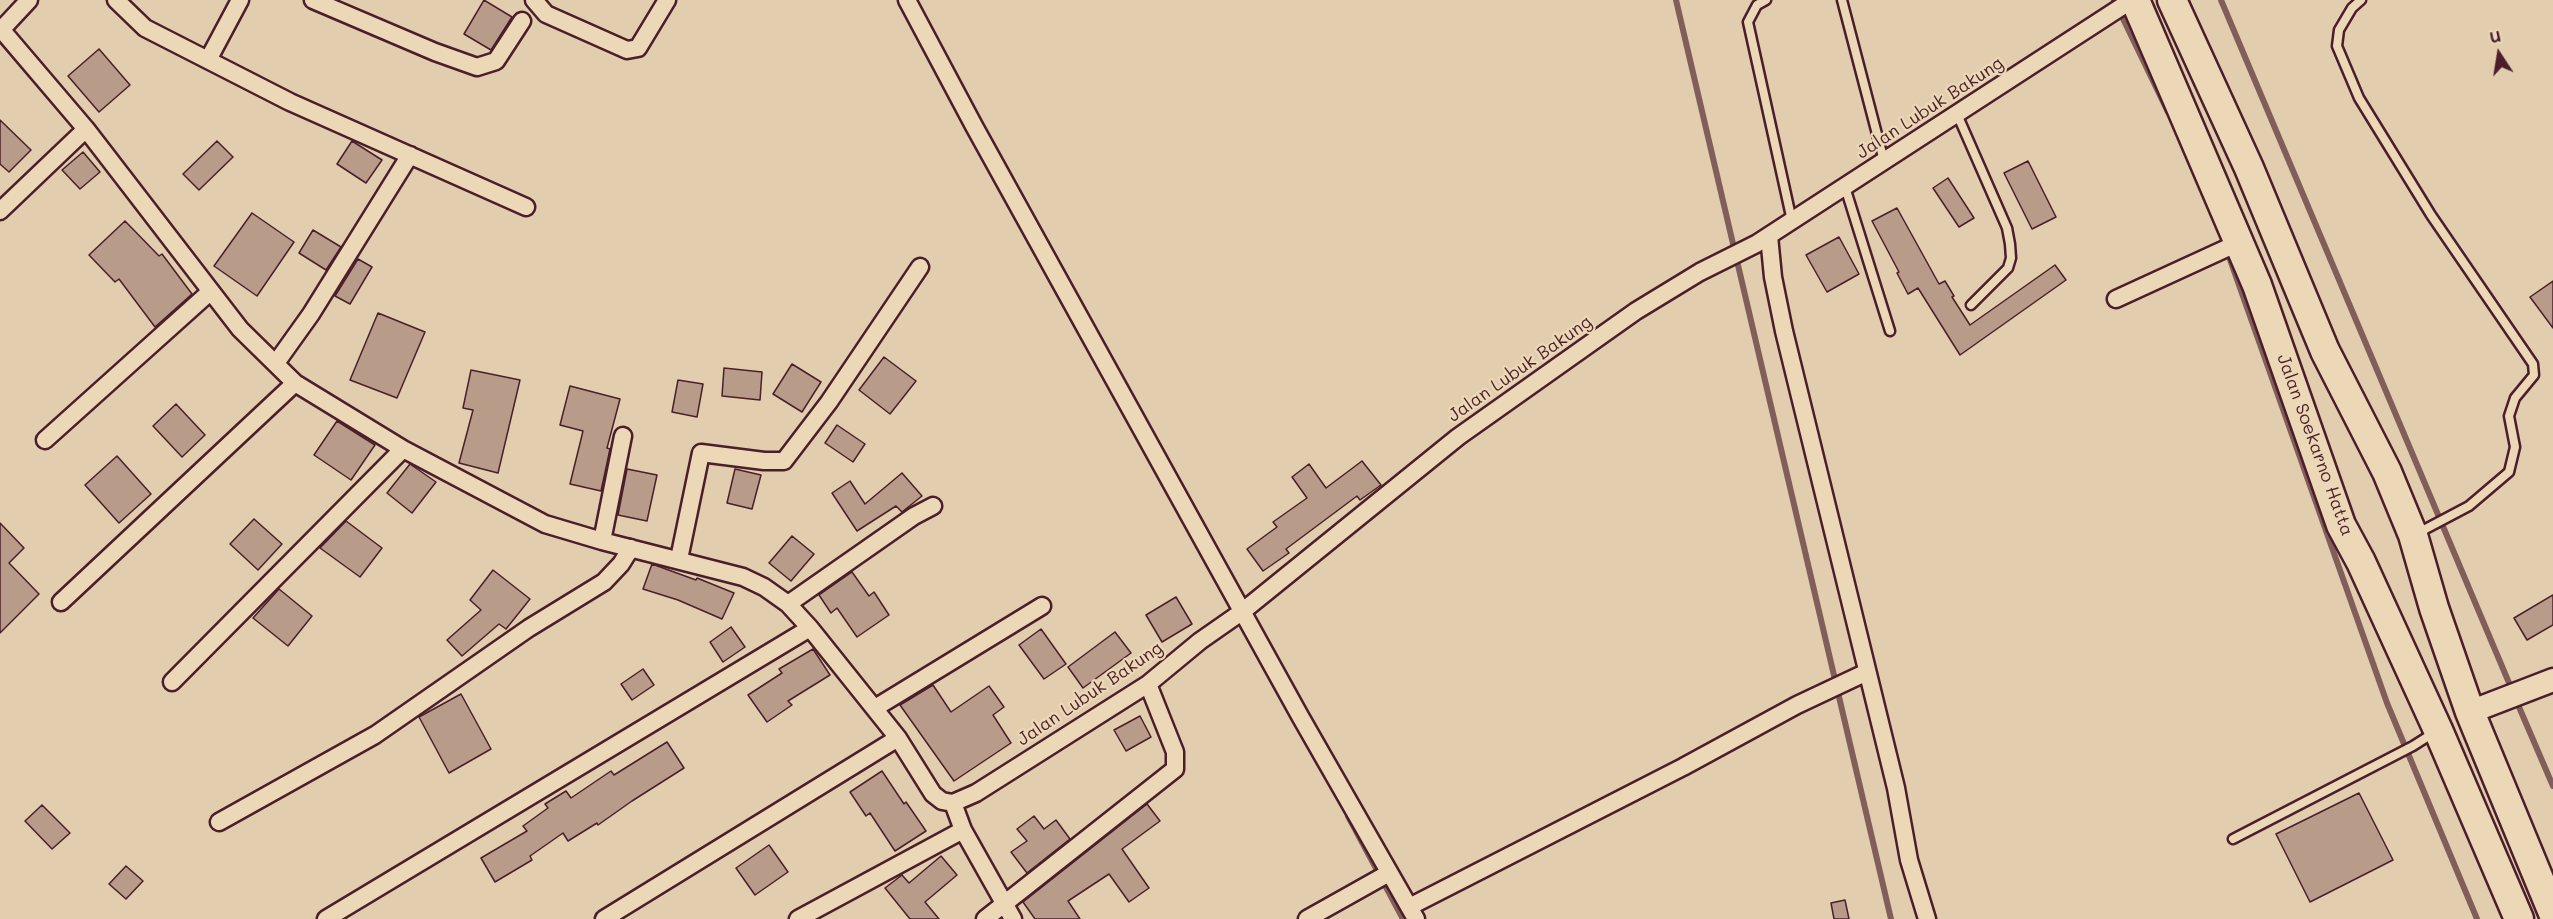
<!DOCTYPE html>
<html>
<head>
<meta charset="utf-8">
<style>
	body { margin:0 }
	#map { position:relative; width:2553px; height:919px; overflow:hidden; background:#e2cdae; font-family:Mali,sans-serif }
	canvas { display:block }
	.north { position:absolute; left:2469px; top:24px; width:60px; height:60px; -webkit-text-stroke:4px #ecd8b6; paint-order:stroke; rotate:348deg; font-size:16px; font-weight:700; line-height:24px; text-align:center; color:#4a1f2b }
	.north::after { content:''; display:block; margin:auto; width:21px; height:27px; background:#4a1f2b; clip-path:polygon(50% 0,100% 100%,50% 72%,0 100%) }
</style>
</head>
<body>
<div id="map">
<canvas width="2553" height="919"></canvas>
<div class="north">U</div>
</div>
<script>
const c = document.querySelector('canvas').getContext('2d');
c.lineJoin = 'round';
function toPath(rows) {
  const path = new Path2D();
  for (const r of rows) {
    path.moveTo(r[0], r[1]);
    for (let i = 2; i < r.length; i += 2) path.lineTo(r[i], r[i + 1]);
  }
  return path;
}
function strokePath(path, color, width, dash) {
  c.strokeStyle = color;
  c.lineWidth = width;
  c.lineCap = dash ? 'butt' : 'round';
  c.setLineDash(dash || []);
  c.stroke(path);
}
function paint(path, color) {
  c.fillStyle = color;
  c.fill(path, 'evenodd');
}
function label(font, color, halo, rows, align = 'center') {
  c.font = font + ' Mali,sans-serif';
  c.lineWidth = 4.5;
  c.setLineDash([]);
  c.textBaseline = 'middle';
  c.strokeStyle = halo;
  c.fillStyle = color;
  for (const [text, x, y, turn = 0] of rows) {
    c.save();
    c.translate(x, y);
    c.rotate((+turn || 0) * Math.PI / 180);
    c.textAlign = isNaN(turn) ? turn : align;
    if (halo) c.strokeText(text, 0, 0);
    c.fillText(text, 0, 0);
    c.restore();
  }
}
strokePath(toPath([
	[1676,0,1891,919],
	[2114,0,2168,112],
	[2221,0,2512,690],
	[2227,251,2387,703,2477,919],
	[2516,700,2553,786],
	[1348,816,1403,919]
]), '#815e5a', 6);
const building = toPath([
	[484,0,512,17,491,50,464,34,484,0],
	[99,49,130,85,99,112,68,76,99,49],
	[0,120,31,150,9,172,0,164,0,120],
	[217,141,233,157,199,190,183,174,217,141],
	[352,141,382,160,366,183,337,164,352,141],
	[83,152,100,172,80,189,62,170,83,152],
	[2028,161,2056,217,2032,229,2004,173,2028,161],
	[1948,178,1974,218,1959,227,1933,188,1948,178],
	[1897,208,1939,284,1945,281,1954,296,1952,297,1970,325,2055,265,2066,280,1960,355,1918,288,1908,294,1897,273,1899,272,1872,221,1897,208],
	[252,213,294,242,257,296,214,266,252,213],
	[125,221,159,256,162,254,192,294,155,327,119,279,115,282,89,255,125,221],
	[313,230,341,247,326,270,299,253,313,230],
	[1839,237,1859,274,1827,292,1806,255,1839,237],
	[358,259,372,267,350,304,335,296,358,259],
	[2553,281,2553,328,2530,297,2553,281],
	[378,313,425,332,397,398,350,380,378,313],
	[884,357,916,381,890,414,859,390,884,357],
	[792,364,821,382,802,412,773,394,792,364],
	[724,368,762,372,760,400,722,396,724,368],
	[471,370,520,380,498,473,459,463,473,410,463,408,471,370],
	[678,380,703,384,697,417,672,412,678,380],
	[570,386,620,399,607,448,610,449,601,491,570,484,583,431,560,425,570,386],
	[176,404,205,435,182,457,153,426,176,404],
	[337,421,375,445,351,480,314,455,337,421],
	[837,425,865,444,853,462,825,443,837,425],
	[117,456,151,494,119,523,85,485,117,456],
	[1362,461,1381,485,1360,500,1357,496,1286,549,1289,553,1263,571,1247,549,1277,527,1273,522,1307,498,1292,477,1309,464,1326,488,1362,461],
	[410,464,436,482,412,513,387,493,410,464],
	[627,469,657,475,647,521,618,515,627,469],
	[735,469,761,475,752,509,727,503,735,469],
	[902,473,922,496,902,512,896,506,857,531,832,493,850,481,865,504,902,473],
	[254,519,282,544,258,570,230,544,254,519],
	[346,521,382,548,360,577,320,548,346,521],
	[0,523,24,548,9,563,39,594,0,633,0,523],
	[792,536,814,554,791,581,769,563,792,536],
	[652,564,696,580,697,578,734,593,722,619,678,600,643,589,652,564],
	[493,570,530,599,506,629,499,624,462,656,447,640,481,610,470,600,493,570],
	[852,572,869,596,874,592,889,615,857,637,837,608,831,613,819,595,852,572],
	[279,589,312,616,288,646,253,618,279,589],
	[2553,595,2553,625,2527,640,2514,618,2553,595],
	[1176,597,1192,624,1162,642,1146,615,1176,597],
	[731,627,745,647,723,662,710,642,731,627],
	[1041,629,1066,664,1044,679,1019,645,1041,629],
	[1115,632,1131,653,1083,688,1068,667,1115,632],
	[813,649,830,675,788,701,792,705,767,722,748,695,782,673,779,669,813,649],
	[643,669,654,685,632,700,621,684,643,669],
	[933,685,951,712,989,686,1004,707,993,715,1011,743,954,781,900,705,933,685],
	[461,694,491,749,449,773,419,717,461,694],
	[1140,716,1151,737,1126,751,1114,730,1140,716],
	[667,742,684,768,632,801,598,825,597,823,568,841,563,833,530,856,532,860,495,882,481,858,527,831,523,826,548,808,545,804,566,791,571,798,611,771,614,775,667,742],
	[882,771,904,804,906,802,926,831,895,851,870,813,866,816,850,792,882,771],
	[2359,793,2393,860,2310,902,2276,834,2359,793],
	[1147,804,1160,821,1122,849,1149,888,1129,902,1109,874,1068,901,1080,919,1035,919,1023,902,1147,804],
	[42,805,70,833,52,849,25,821,42,805],
	[1034,816,1044,829,1056,820,1070,839,1027,873,1011,852,1027,841,1017,829,1034,816],
	[769,845,788,872,755,895,736,868,769,845],
	[941,856,957,875,925,902,939,919,910,919,885,888,902,875,909,883,941,856],
	[126,866,143,881,126,899,109,884,126,866],
	[1845,900,1849,919,1834,919,1831,903,1845,900]
]);
paint(building, '#b89c89');
strokePath(building, '#4a1f2b', 1.5);
const lane = toPath([
	[1766,0,1757,5,1748,22,1792,221],
	[1842,0,1884,161],
	[2361,0,2352,8,2339,30,2337,46,2359,98,2431,215,2533,364,2534,375,2515,398,2509,416,2515,447,2509,472,2469,506,2416,534],
	[1957,114,2007,228,2010,244,2011,258,2008,268,1971,305],
	[1845,187,1890,331],
	[2233,839,2413,746,2435,732]
]);
const street = toPath([
	[116,0,145,28,290,102,526,207],
	[313,0,435,52,477,67,496,61,522,21],
	[534,0,546,14,627,50,638,48,667,0],
	[907,0,974,126,1300,716,1416,919],
	[0,28,86,129,240,329,295,383,403,449,545,524,602,541,743,577,764,587,788,604,810,628,898,738,933,794,942,801,953,803,976,793,1148,684,1200,641,1243,611,1458,437,1636,311,1700,272,1756,244,2132,0],
	[1,30,29,0],
	[208,60,240,0],
	[0,211,86,129],
	[1769,236,1773,277,1784,331,1896,788,1909,860,1927,919],
	[2116,299,2238,243],
	[276,363,311,314,410,155],
	[45,440,211,291],
	[602,541,623,436],
	[679,559,701,453,764,461,784,461,829,402,920,267],
	[61,602,295,383],
	[788,604,914,516,933,506],
	[172,682,403,449],
	[875,708,1042,606],
	[953,803,963,830,1013,919],
	[219,822,375,735,529,628,604,582,621,564,631,548],
	[1409,907,1683,767,1797,705,1867,672],
	[326,919,810,628],
	[604,919,898,738],
	[798,919,963,830],
	[985,919,1175,769,1175,752,1148,684],
	[1307,919,1389,873]
]);
const secondary = toPath([
	[2470,712,2553,680]
]);
const highway = toPath([
	[2135,0,2257,285,2341,525,2361,562,2438,730,2519,919],
	[2172,0,2249,168,2325,351,2387,472,2413,535,2434,608,2470,712,2553,913]
]);
strokePath(lane, '#4a1f2b', 13);
strokePath(street, '#4a1f2b', 21);
strokePath(secondary, '#4a1f2b', 27);
strokePath(highway, '#4a1f2b', 33);
strokePath(lane, '#ecd8b6', 8);
strokePath(street, '#ecd8b6', 16);
strokePath(secondary, '#ecd8b6', 22);
strokePath(highway, '#ecd8b6', 28);
label('18px', '#4a1f2b', '#ecd8b6', [
	["Jalan Lubuk Bakung",1930,108,-33],
	["Jalan Lubuk Bakung",1520,369,-35],
	["Jalan Soekarno Hatta",2315,445,70],
	["Jalan Lubuk Bakung",1090,694,-34]
]);
</script>
</body>
</html>
